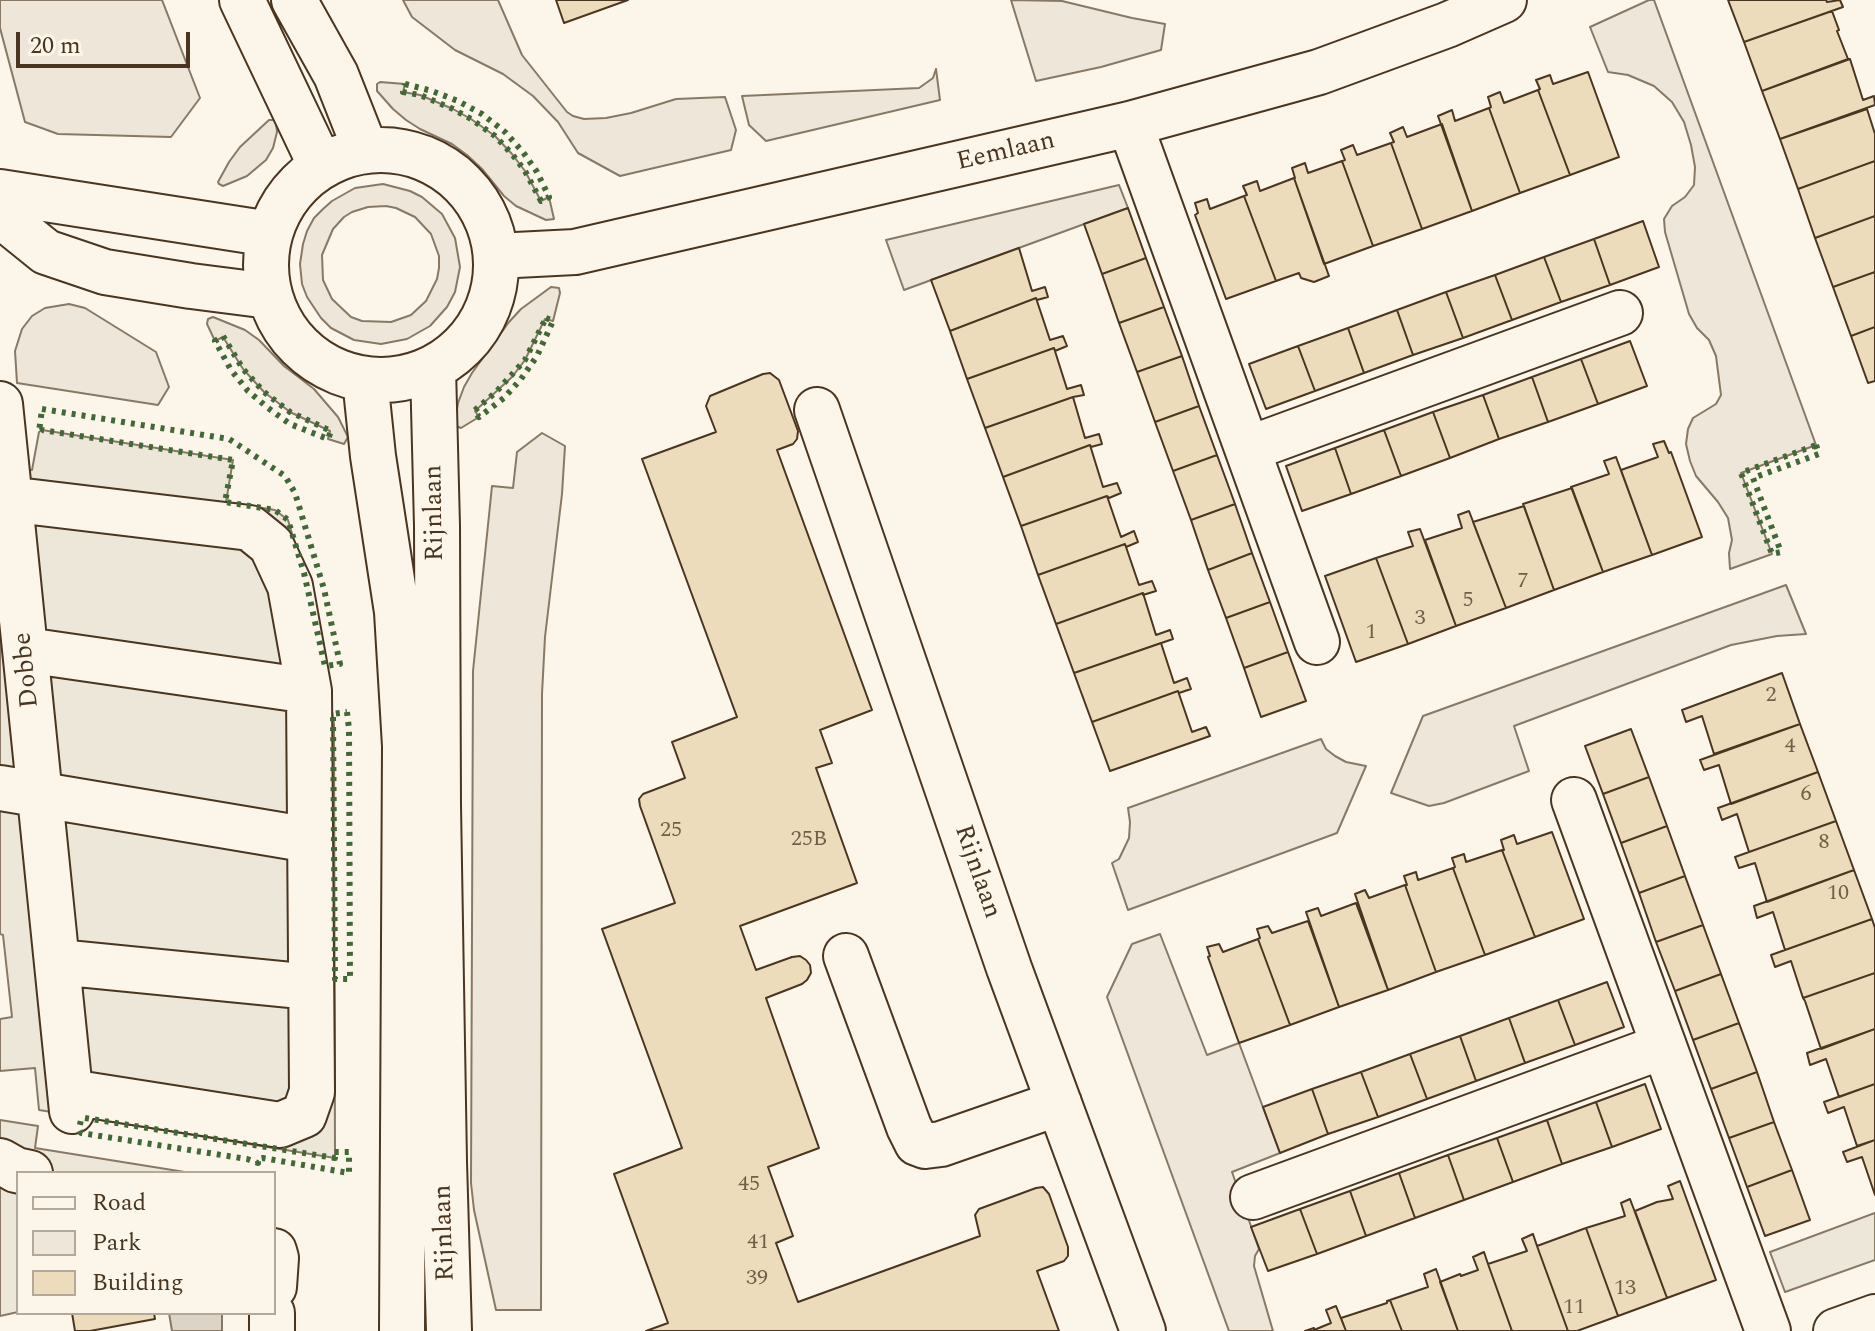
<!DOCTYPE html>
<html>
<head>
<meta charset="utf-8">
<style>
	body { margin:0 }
	#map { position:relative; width:1875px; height:1331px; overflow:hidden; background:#fbf6e9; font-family:Spectral,serif }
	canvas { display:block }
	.legend { position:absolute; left:16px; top:1171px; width:260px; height:144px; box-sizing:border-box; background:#fbf6e9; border:2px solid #b4a999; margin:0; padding:10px 14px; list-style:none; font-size:24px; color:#4a3520 }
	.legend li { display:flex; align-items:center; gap:16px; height:40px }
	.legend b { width:40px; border:2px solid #b4a999 }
	.scale { position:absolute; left:16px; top:32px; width:174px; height:36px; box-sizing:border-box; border:4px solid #4a3520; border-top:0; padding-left:10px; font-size:24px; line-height:28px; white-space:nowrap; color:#4a3520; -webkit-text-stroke:6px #fbf6e9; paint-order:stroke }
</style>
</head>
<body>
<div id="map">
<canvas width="1875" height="1331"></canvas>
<ul class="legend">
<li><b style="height:10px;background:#fbf6e9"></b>Road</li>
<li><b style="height:22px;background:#ede6d9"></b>Park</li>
<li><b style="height:22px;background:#ecdcbc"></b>Building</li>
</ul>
<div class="scale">20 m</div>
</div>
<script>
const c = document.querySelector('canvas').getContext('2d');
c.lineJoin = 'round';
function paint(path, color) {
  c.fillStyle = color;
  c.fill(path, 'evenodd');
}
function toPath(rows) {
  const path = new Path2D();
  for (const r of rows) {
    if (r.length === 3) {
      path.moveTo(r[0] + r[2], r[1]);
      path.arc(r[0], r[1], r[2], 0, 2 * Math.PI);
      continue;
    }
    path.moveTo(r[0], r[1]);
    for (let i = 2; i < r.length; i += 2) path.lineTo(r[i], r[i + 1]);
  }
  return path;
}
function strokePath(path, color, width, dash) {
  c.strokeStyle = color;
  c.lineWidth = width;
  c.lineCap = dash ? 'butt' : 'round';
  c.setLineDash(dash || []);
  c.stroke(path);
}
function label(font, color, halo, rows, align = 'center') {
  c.font = font + ' Spectral,serif';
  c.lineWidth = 6;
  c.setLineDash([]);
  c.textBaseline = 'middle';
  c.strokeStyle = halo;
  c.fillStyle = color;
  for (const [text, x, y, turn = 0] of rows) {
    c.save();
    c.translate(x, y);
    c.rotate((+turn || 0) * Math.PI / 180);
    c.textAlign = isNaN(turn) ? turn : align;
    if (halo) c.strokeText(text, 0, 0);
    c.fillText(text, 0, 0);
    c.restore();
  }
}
const green = toPath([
	[0,0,162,0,200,98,171,137,58,134,25,122,0,28,0,0],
	[403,0,498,0,522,55,567,112,573,116,584,119,606,118,631,113,676,99,725,97,736,130,731,150,620,176,578,153,558,122,533,96,503,74,455,50,412,17,403,0],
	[1011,0,1062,1,1132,18,1165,24,1161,50,1101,67,1036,81,1011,0],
	[1649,0,1654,0,1816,445,1741,473,1772,554,1730,569,1729,553,1732,540,1728,518,1718,502,1696,476,1690,461,1686,444,1688,429,1693,418,1716,404,1721,395,1716,356,1709,340,1697,328,1689,314,1665,232,1664,219,1672,206,1685,197,1694,185,1695,167,1691,145,1684,122,1672,102,1654,86,1628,75,1608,72,1590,27,1649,0],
	[936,69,940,100,766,141,749,125,742,96,919,88,933,78,936,69],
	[380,82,405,84,403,92,420,95,453,109,471,119,495,136,512,154,525,171,541,201,549,197,554,219,546,220,516,206,504,196,482,169,467,155,452,144,420,129,406,120,393,109,377,91,377,84,380,82],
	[269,120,273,120,276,122,277,132,273,148,266,160,247,176,223,186,219,184,218,182,229,162,240,147,269,120],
	[383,184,410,191,422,197,442,214,455,238,460,267,455,292,447,307,430,326,407,339,381,344,354,340,331,328,321,318,307,297,302,284,300,264,303,244,307,231,314,218,323,209,332,201,355,188,383,184],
	[386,206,396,208,415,217,431,234,439,256,439,268,437,279,426,301,411,315,391,322,362,321,351,317,332,299,323,280,322,255,333,229,344,217,352,212,368,207,386,206],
	[1119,185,1128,208,904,290,886,240,1119,185],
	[551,287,559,288,560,293,553,321,545,319,525,360,512,377,475,411,479,417,461,428,456,426,455,422,458,403,464,387,472,373,509,322,521,309,551,287],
	[69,304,85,308,156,352,169,387,158,405,17,383,15,351,22,329,32,316,45,308,69,304],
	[213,317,245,330,259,340,284,366,314,389,338,417,348,437,344,444,328,439,330,431,290,412,264,392,243,369,223,337,215,341,207,324,208,319,213,317],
	[542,433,565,446,562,494,545,637,542,694,541,1310,496,1310,474,1210,471,1183,473,671,492,486,513,488,517,452,542,433],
	[1786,585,1806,634,1777,636,1731,645,1514,726,1529,771,1444,803,1429,806,1391,793,1423,716,1786,585],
	[1321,739,1326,749,1335,756,1346,762,1366,766,1337,833,1128,910,1112,863,1119,859,1129,838,1130,822,1128,808,1321,739],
	[1160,934,1207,1055,1239,1043,1280,1153,1232,1172,1259,1249,1255,1256,1254,1266,1273,1331,1229,1331,1107,997,1132,944,1160,934]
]);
paint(green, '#ede6d9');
strokePath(green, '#887966', 2);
const parking = toPath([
	[42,430,233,460,226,502,275,510,288,520,290,527,304,573,325,666,334,724,335,1158,39,1110,35,1068,0,1071,0,1019,12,1017,3,935,0,934,0,473,32,470,39,432,42,430],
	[0,1120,38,1126,35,1148,191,1173,18,1173,18,1312,0,1316,0,1120],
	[1875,1213,1875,1260,1785,1292,1770,1252,1875,1213]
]);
paint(parking, '#ede7d9');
strokePath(parking, '#887966', 2);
const water = toPath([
	[169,1313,222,1313,222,1331,172,1331,169,1313]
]);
paint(water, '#dcd4c6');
strokePath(water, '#887966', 2);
const building = toPath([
	[556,0,628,0,564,23,556,0],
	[1728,0,1826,0,1827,2,1840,0,1843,7,1744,42,1728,0],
	[1832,11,1839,30,1837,31,1848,59,1762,91,1744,42,1832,11],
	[1850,59,1863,100,1874,96,1875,105,1780,139,1762,91,1850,59],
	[1588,72,1619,157,1570,175,1538,90,1540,89,1536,80,1550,75,1553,84,1588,72],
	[1538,90,1570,175,1520,193,1489,108,1491,107,1488,97,1500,92,1504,103,1538,90],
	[1489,108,1520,193,1472,211,1438,116,1452,110,1455,121,1489,108],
	[1867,109,1875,134,1875,161,1798,189,1780,139,1867,109],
	[1442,124,1472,211,1422,229,1391,143,1394,142,1390,133,1403,127,1407,137,1442,124],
	[1391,143,1422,229,1373,246,1342,161,1345,160,1341,150,1353,145,1357,155,1391,143],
	[1342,161,1373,246,1324,264,1294,178,1295,178,1292,168,1305,163,1308,173,1342,161],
	[1875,161,1875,216,1815,238,1798,189,1875,161],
	[1294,178,1329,276,1314,282,1301,278,1299,273,1276,281,1244,196,1247,195,1243,186,1257,181,1260,191,1294,178],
	[1244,196,1276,281,1226,299,1195,215,1198,213,1195,203,1207,199,1210,209,1244,196],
	[1128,208,1146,258,1102,274,1084,224,1128,208],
	[1875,216,1875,272,1833,287,1815,238,1875,216],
	[1643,221,1659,267,1610,285,1594,239,1643,221],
	[1594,239,1610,285,1561,302,1544,257,1594,239],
	[1019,248,1032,291,1045,287,1048,297,1037,300,1036,298,950,331,931,280,1019,248],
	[1544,257,1561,302,1512,320,1495,275,1544,257],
	[1146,258,1164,307,1119,323,1102,274,1146,258],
	[1875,272,1875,327,1851,336,1833,287,1875,272],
	[1495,275,1512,320,1463,338,1446,292,1495,275],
	[1446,292,1463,338,1413,355,1397,310,1446,292],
	[1036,298,1050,340,1063,336,1067,346,1055,351,1054,348,967,379,950,331,1036,298],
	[1164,307,1182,356,1137,372,1119,323,1164,307],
	[1397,310,1413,355,1364,373,1348,328,1397,310],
	[1875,327,1875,381,1868,383,1851,336,1875,327],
	[1348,328,1364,373,1315,391,1298,346,1348,328],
	[1630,341,1647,386,1598,404,1581,359,1630,341],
	[1298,346,1315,391,1266,409,1249,364,1298,346],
	[1054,348,1067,389,1081,385,1084,395,1073,397,985,428,967,379,1054,348],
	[1182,356,1199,406,1155,422,1137,372,1182,356],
	[1581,359,1598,404,1548,422,1532,377,1581,359],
	[770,373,779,380,798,431,797,439,793,444,777,450,872,710,820,730,832,763,816,768,857,883,740,926,756,970,792,957,800,956,806,960,810,965,811,973,807,980,802,984,766,998,819,1148,768,1167,793,1236,776,1243,798,1302,980,1236,975,1215,979,1209,1036,1188,1043,1187,1049,1194,1068,1247,1068,1256,1064,1261,1037,1271,1059,1331,646,1331,668,1323,614,1174,682,1148,602,929,675,903,640,806,639,799,643,794,685,778,672,742,737,717,642,459,716,432,706,406,710,396,763,374,770,373],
	[1532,377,1548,422,1499,439,1483,395,1532,377],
	[1483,395,1499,439,1450,458,1433,412,1483,395],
	[1073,397,1085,438,1099,434,1102,444,1091,447,1090,445,1003,477,985,428,1073,397],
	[1199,406,1217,455,1173,471,1155,422,1199,406],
	[1433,412,1450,458,1401,476,1384,430,1433,412],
	[1384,430,1401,476,1351,494,1335,448,1384,430],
	[1664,441,1669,453,1671,452,1702,537,1652,555,1621,470,1658,457,1653,444,1664,441],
	[1090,445,1103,487,1117,483,1121,493,1109,498,1107,496,1021,526,1003,477,1090,445],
	[1335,448,1351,494,1302,511,1286,466,1335,448],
	[1217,455,1235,504,1191,520,1173,471,1217,455],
	[1616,457,1652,555,1603,572,1571,487,1609,474,1604,461,1616,457],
	[1572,488,1603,572,1554,590,1523,504,1572,488],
	[1107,496,1121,537,1134,531,1138,542,1126,547,1125,544,1038,575,1021,526,1107,496],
	[1235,504,1252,553,1208,570,1191,520,1235,504],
	[1524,506,1554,590,1506,608,1473,522,1524,506],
	[1469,511,1506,608,1456,626,1425,540,1462,528,1458,515,1469,511],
	[1420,529,1456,626,1408,644,1376,558,1413,546,1408,532,1420,529],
	[1125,544,1139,585,1152,581,1156,591,1143,595,1143,593,1056,624,1038,575,1125,544],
	[1252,553,1270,602,1226,618,1208,570,1252,553],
	[1376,558,1408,644,1356,662,1325,576,1376,558],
	[1143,593,1156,635,1170,630,1173,639,1074,673,1056,624,1143,593],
	[1270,602,1288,652,1244,668,1226,618,1270,602],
	[1161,643,1174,683,1187,678,1191,689,1179,693,1178,691,1092,722,1074,673,1161,643],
	[1288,652,1306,701,1261,717,1244,668,1288,652],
	[1782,673,1800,724,1714,754,1702,716,1686,722,1682,710,1782,673],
	[1178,691,1192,732,1206,727,1210,736,1110,771,1092,722,1178,691],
	[1800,724,1818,772,1731,804,1719,765,1704,770,1700,760,1800,724],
	[1631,729,1649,777,1603,794,1585,746,1631,729],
	[1818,772,1836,821,1749,852,1737,814,1722,820,1718,808,1818,772],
	[1649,777,1667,826,1621,843,1603,794,1649,777],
	[1836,821,1854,870,1767,902,1755,863,1739,868,1735,857,1836,821],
	[1667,826,1685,876,1639,893,1621,843,1667,826],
	[1552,832,1584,919,1535,937,1502,850,1504,850,1501,840,1514,835,1517,844,1552,832],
	[1502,850,1535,937,1485,955,1453,868,1455,867,1452,858,1464,854,1466,862,1502,850],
	[1453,868,1485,955,1436,972,1405,885,1407,885,1404,876,1416,872,1418,880,1453,868],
	[1854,870,1872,919,1785,950,1773,912,1757,918,1754,906,1854,870],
	[1685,876,1703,925,1656,942,1639,893,1685,876],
	[1405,885,1436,972,1388,990,1355,894,1365,890,1369,898,1405,885],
	[1356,903,1388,990,1339,1007,1306,912,1318,908,1321,916,1356,903],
	[1872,919,1875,928,1875,973,1803,998,1791,961,1775,967,1771,955,1872,919],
	[1308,921,1339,1007,1290,1025,1258,939,1260,938,1257,929,1268,926,1272,933,1308,921],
	[1703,925,1721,974,1675,991,1656,942,1703,925],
	[1258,939,1290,1025,1239,1043,1208,957,1210,956,1207,947,1219,944,1223,952,1258,939],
	[1875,973,1875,1029,1821,1049,1805,1001,1803,998,1875,973],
	[1721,974,1739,1023,1693,1040,1675,991,1721,974],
	[1607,982,1624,1027,1575,1045,1558,1000,1607,982],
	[1558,1000,1575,1045,1525,1063,1509,1018,1558,1000],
	[1509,1018,1525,1063,1476,1081,1460,1036,1509,1018],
	[1739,1023,1757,1072,1711,1089,1693,1040,1739,1023],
	[1875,1029,1875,1084,1839,1097,1826,1059,1810,1065,1807,1053,1875,1029],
	[1460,1036,1476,1081,1427,1099,1410,1054,1460,1036],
	[1410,1054,1427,1099,1378,1117,1361,1072,1410,1054],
	[1361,1072,1378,1117,1328,1134,1312,1089,1361,1072],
	[1757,1072,1774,1122,1729,1138,1711,1089,1757,1072],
	[1645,1084,1661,1129,1612,1147,1596,1102,1645,1084],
	[1875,1084,1875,1140,1857,1146,1844,1107,1828,1113,1824,1102,1875,1084],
	[1312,1089,1328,1134,1280,1153,1263,1107,1312,1089],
	[1596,1102,1612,1147,1562,1164,1547,1120,1596,1102],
	[1547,1120,1562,1164,1513,1182,1497,1138,1547,1120],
	[1774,1122,1792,1170,1747,1187,1729,1138,1774,1122],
	[1497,1138,1513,1182,1464,1200,1448,1155,1497,1138],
	[1875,1140,1875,1195,1862,1157,1847,1162,1843,1152,1875,1140],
	[1448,1155,1464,1200,1415,1218,1399,1173,1448,1155],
	[1792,1170,1810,1220,1765,1236,1747,1187,1792,1170],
	[1399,1173,1415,1218,1366,1236,1350,1191,1399,1173],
	[1680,1181,1716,1280,1667,1298,1635,1211,1657,1202,1673,1199,1668,1186,1680,1181],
	[1350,1191,1366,1236,1317,1254,1300,1209,1350,1191],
	[1630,1199,1667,1298,1618,1316,1586,1228,1625,1216,1621,1203,1630,1199],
	[1300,1209,1317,1254,1268,1271,1251,1227,1300,1209],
	[1586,1228,1618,1316,1577,1331,1568,1331,1537,1246,1586,1228],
	[1533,1234,1537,1246,1568,1331,1512,1331,1488,1264,1527,1251,1522,1239,1533,1234],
	[1484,1252,1488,1264,1512,1331,1458,1331,1440,1282,1460,1274,1461,1276,1478,1270,1473,1257,1484,1252],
	[1436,1269,1458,1331,1402,1331,1390,1300,1428,1287,1424,1274,1436,1269],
	[1390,1300,1402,1331,1346,1331,1341,1318,1387,1303,1387,1301,1390,1300],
	[1336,1306,1346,1331,1305,1331,1314,1328,1314,1330,1331,1323,1326,1310,1336,1306],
	[72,1313,154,1313,155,1319,90,1331,75,1331,72,1313]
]);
paint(building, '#ecdcbc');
strokePath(building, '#4a3520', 2);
const minor = toPath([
	[242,0,321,166],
	[294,0,336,75,366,151],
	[1130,124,1317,642],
	[381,265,115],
	[0,192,270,234],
	[0,215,46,252,105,272,191,286,269,296],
	[496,256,575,252,1130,124,1319,72,1447,25,1504,0],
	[433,368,437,526,438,805,444,1162,449,1331],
	[365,379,373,456,397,612,405,746,402,1331],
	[0,404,72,1111],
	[817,410,1009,968,1143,1331],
	[1248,449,1620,313],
	[0,498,250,528,271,545,290,586,309,691,312,1092,304,1115,280,1125,70,1092],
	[26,650,309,691],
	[0,788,310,840],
	[1574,800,1768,1331],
	[846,956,909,1127,917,1143,925,1146,941,1144,1059,1103],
	[58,962,311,987],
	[0,1161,16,1170,30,1173],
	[1253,1197,1664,1046],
	[274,1251,276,1258,274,1287],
	[272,1331,272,1313],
	[1836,1331,1875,1317]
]);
strokePath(minor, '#4a3520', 48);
strokePath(minor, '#fbf6e9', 44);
strokePath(toPath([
	[405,84,432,91,458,101,482,114,505,132,523,152,537,172,549,197,541,201,525,171,512,154,495,136,471,119,453,109,420,95,403,92,405,84],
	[546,318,553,321,537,356,521,379,504,398,479,417,474,411,496,392,525,360,546,318],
	[223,336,243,369,264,392,290,412,331,431,328,439,290,424,268,408,248,391,231,370,215,341,223,336],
	[42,409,229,439,285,476,295,493,324,589,340,664,325,666,304,573,288,520,275,510,225,502,233,460,42,430,39,432,42,409],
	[1816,445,1819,454,1753,478,1781,552,1772,554,1741,473,1816,445],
	[347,712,349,729,350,979,335,979,333,714,347,712],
	[85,1118,335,1158,334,1152,349,1152,349,1173,263,1158,258,1159,258,1163,247,1159,81,1133,79,1129,81,1120,85,1118]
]), '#436837', 6, [4, 6]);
label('22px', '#725f47', null, [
	["7",1523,583],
	["5",1468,602],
	["3",1420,620],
	["1",1371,634],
	["2",1771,697],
	["4",1790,748],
	["6",1806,796],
	["25",671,832],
	["25B",809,841],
	["8",1824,844],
	["10",1838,895],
	["45",749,1186],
	["41",758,1244],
	["39",757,1280],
	["13",1625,1290],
	["11",1574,1309]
]);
label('26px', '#4a3520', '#fbf6e9', [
	["Eemlaan",1006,153,-13],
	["Rijnlaan",436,513,-91],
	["Dobbe",28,670,-96],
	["Rijnlaan",976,872,71],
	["Rijnlaan",446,1233,-92]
]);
</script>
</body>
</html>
